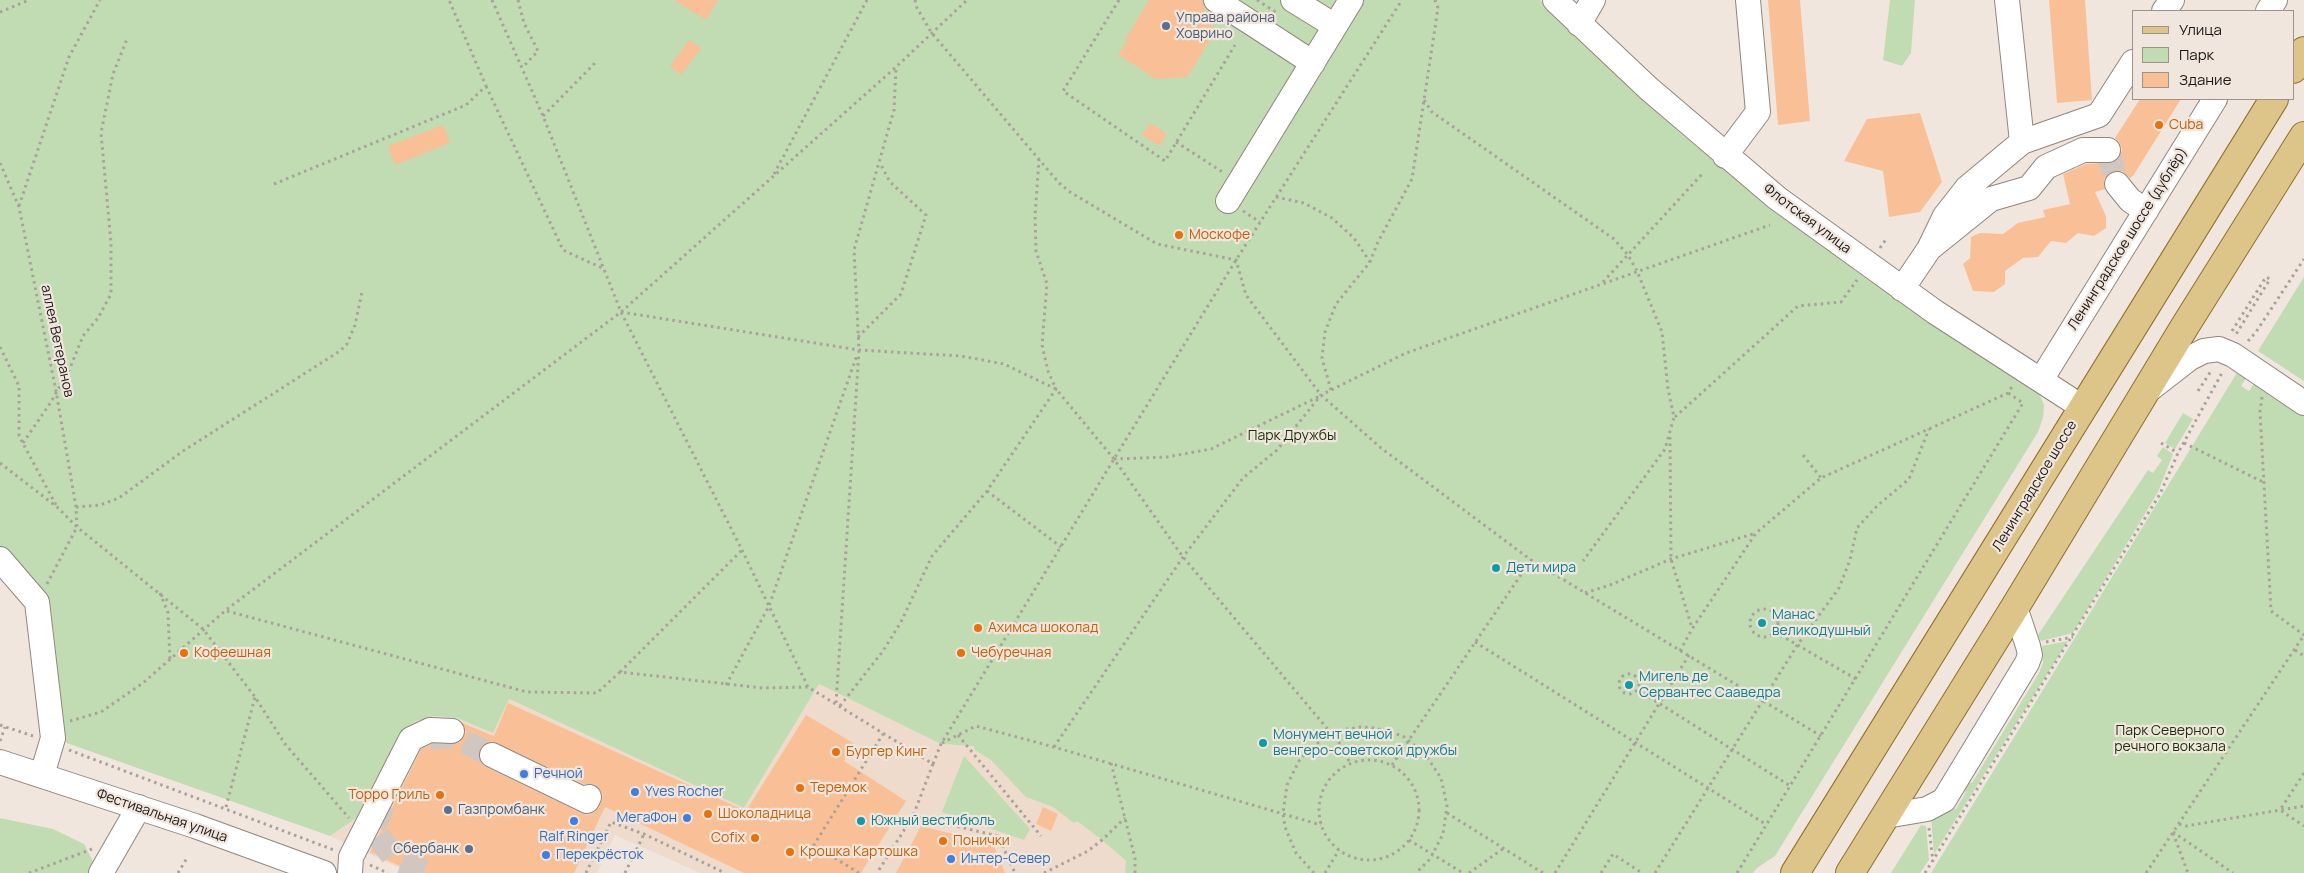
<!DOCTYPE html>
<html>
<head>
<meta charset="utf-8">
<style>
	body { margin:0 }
	#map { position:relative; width:2304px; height:873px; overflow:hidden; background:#f1e6de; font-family:Manrope,sans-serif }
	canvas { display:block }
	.legend { position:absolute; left:2132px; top:10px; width:162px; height:90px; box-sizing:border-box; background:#f1e6de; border:1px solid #9b948e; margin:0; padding:6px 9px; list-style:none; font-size:15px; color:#1b1815 }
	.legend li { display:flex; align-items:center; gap:10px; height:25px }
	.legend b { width:25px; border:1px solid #9b948e }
</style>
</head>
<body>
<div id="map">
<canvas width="2304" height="873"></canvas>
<ul class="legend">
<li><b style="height:6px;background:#ddc589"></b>Улица</li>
<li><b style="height:14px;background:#c1dcb2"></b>Парк</li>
<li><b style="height:14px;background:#f9c098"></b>Здание</li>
</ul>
</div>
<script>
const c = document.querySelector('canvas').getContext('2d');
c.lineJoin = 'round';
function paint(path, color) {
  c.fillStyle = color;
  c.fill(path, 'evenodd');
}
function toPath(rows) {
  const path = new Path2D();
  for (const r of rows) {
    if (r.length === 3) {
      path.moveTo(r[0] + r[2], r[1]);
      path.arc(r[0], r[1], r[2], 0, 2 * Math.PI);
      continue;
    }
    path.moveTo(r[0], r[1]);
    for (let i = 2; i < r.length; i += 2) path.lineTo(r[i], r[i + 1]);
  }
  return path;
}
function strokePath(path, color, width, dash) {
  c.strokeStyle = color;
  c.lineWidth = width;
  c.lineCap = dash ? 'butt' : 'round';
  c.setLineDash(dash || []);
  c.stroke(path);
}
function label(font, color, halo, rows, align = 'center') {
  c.font = font + ' Manrope,sans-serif';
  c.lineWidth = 4.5;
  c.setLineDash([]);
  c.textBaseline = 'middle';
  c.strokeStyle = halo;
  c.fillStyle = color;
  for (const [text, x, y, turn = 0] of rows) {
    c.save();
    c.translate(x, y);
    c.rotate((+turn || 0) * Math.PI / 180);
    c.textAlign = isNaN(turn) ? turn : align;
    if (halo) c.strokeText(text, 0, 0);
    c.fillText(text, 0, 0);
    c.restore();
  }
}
paint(toPath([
	[819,684,941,744,979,746,1102,840,1128,863,1127,873,700,873,615,835,597,873,410,873,330,836,356,818,402,731,414,722,434,716,457,718,493,733,508,699,744,808]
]), '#eedbcb');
paint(toPath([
	[0,0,1540,0,1571,33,1681,134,1768,205,1856,271,1931,324,2027,383,2039,393,2044,405,2043,418,2038,432,1775,856,1757,868,1753,873,1125,873,1126,861,1102,840,1077,821,1074,823,1053,807,1026,797,991,760,975,750,974,746,941,744,819,684,744,808,509,699,493,733,457,718,434,716,414,722,402,731,356,818,330,836,61,741,48,634,0,546],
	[1890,0,1915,0,1911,53,1902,66,1883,60],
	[2304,277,2304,381,2258,351],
	[2238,371,2247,377,2241,386,2249,391,2255,382,2304,414,2304,873,1931,873],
	[2183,413,2193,419,2175,449,2165,443],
	[2163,447,2173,454,2158,492,2073,633,2041,641,2038,635,2148,470,2153,473,2162,460,2157,456],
	[2068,641,1934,854,1931,816,1947,806,1956,809,1966,792,1957,789,1962,781,1972,783,2039,673,2043,663,2042,646],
	[964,756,1030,829,1024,840,942,812],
	[0,818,53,829,84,844,99,873,0,873],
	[1921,825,1926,826,1929,860,1920,873,1891,873]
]), '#c1dcb2');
paint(toPath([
	[674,0,718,0,706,20],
	[1149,0,1202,0,1206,9,1200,19,1217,29,1187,77,1156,79,1118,55,1127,40,1125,39],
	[1768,0,1800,0,1810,121,1778,125],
	[2049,0,2085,0,2092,100,2057,103],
	[689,40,701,48,681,75,670,66],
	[2140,99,2181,99,2133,176,2130,178,2122,171,2114,171,2104,179,2105,189,2095,192,2106,216,2106,228,2094,236,2078,233,2066,243,2051,241,2038,257,2023,258,2005,271,2005,284,1994,292,1973,291,1963,264,1970,258,1971,237,1980,233,2003,234,2018,223,2045,217,2043,210,2070,204,2063,174,2086,164,2115,162,2122,150,2120,144,2115,138],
	[1920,113,1942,182,1920,212,1889,217,1883,171,1844,161,1867,119],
	[1150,123,1167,134,1159,146,1142,135],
	[443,125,450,143,395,165,388,146],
	[508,703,746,811,806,715,855,744,844,761,906,801,861,873,744,873,605,807,574,873,414,873,370,852,421,749,433,744,459,743,466,732,462,723,494,736],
	[491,741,584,784,596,785,603,796,599,807,594,813,587,815,581,813,486,767,480,762,479,749,485,743],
	[1043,807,1058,814,1051,831,1036,824],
	[921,826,993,844,1005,873,896,873]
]), '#f9c098');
strokePath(toPath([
	[2108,150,2117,184],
	[430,738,452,736,492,755],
	[384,804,373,828,394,858,428,873]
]), '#d1c7c0', 24, [24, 12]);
const minor = toPath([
	[1216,0,1313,63],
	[1293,0,1335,26],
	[1555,0,1648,88,1777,198,1935,312,2082,407],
	[2164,11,2172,0],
	[2268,11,2275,0],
	[1579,24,1593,0],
	[2022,142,2099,115,2133,62],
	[1725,156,1758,112,1748,0],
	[2117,184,2130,200,2146,211],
	[1228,201,1351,0],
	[1929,249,1945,216,1967,188,2022,142,2007,0],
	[1902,289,1929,249,1991,199,2029,188,2046,167,2083,150,2108,150],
	[2041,380,2215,99],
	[2150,389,2190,358,2204,351,2219,349,2233,355,2304,403],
	[0,559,37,602,53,738,42,775],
	[492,755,587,801,589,797],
	[0,762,195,826,324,873],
	[1886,816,1927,809,1944,800,2027,663,2030,655,2028,646,2015,607],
	[101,873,139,807],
	[350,873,351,857,411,739,430,730,452,731]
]);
const major = toPath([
	[2293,69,2304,51],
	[1795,873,2274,99],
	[1850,873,2015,607,2185,326,2304,136]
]);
strokePath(minor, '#90867e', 26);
strokePath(major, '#8b702d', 30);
strokePath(toPath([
	[492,0,543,116,621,312,742,550,808,687],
	[518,0,524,23,538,51,523,67],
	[915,0,917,8,931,32,1059,183,1070,192,1157,244,1236,260,1246,295,1321,395,1381,448,1531,560,1821,736],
	[1119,0,1063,91,1165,161,1235,45],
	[1257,0,1277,13],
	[0,12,29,0],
	[486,86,563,250,602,268],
	[1424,100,1432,112,1614,239,1628,255,1637,271,1662,332,1668,389,1674,417,1665,449,1583,561],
	[543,116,595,63],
	[1176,142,1224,173],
	[0,163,19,207,56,391,76,507,77,527],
	[774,174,867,0],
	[274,184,466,105,486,86,449,0],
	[1276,197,1304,203,1332,218,1354,238,1370,262],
	[19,206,69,57,100,0],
	[1243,211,1260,222],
	[1880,248,1887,238],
	[1603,282,1704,172],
	[621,312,859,350,961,356,1004,364,1056,389,1114,459,1183,557,1341,745,1350,763],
	[2232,331,2266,277,2270,279,2235,336],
	[858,337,901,294,926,215,890,182,880,163],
	[2248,341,2256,332,2304,259],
	[0,347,19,386,19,436,56,505],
	[1331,390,1322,358,1325,332,1336,304,1370,262,1378,242,1412,179,1438,8,1435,0],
	[2198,391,2211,371],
	[2262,397,2260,412,2271,611,2304,635],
	[1675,417,1798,306,1841,302,1857,280],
	[1670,437,1671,559,1692,628],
	[23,443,51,402,70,368,83,336,98,318,111,294,111,243,101,133,113,74,127,39],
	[2161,443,2178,453],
	[2184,443,2263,482],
	[1803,455,1821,478],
	[1114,459,1167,457,1211,449,1320,396],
	[0,463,57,507,77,527,203,629,255,697,285,744,349,818],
	[987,491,1061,547],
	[76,507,100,505,119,498,183,451,340,351,347,344,355,325,362,292],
	[47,584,77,527],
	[160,593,168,613,170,660],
	[1585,593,1610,585,1671,559,1756,533],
	[1764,623,14],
	[227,611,527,692,597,693,620,672,763,688,808,687,933,764,913,816,877,873],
	[1775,632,1856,679],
	[1475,642,1767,825],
	[2046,642,2073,637],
	[2295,650,2304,656],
	[1680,651,1692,629,1756,533,1821,478,2008,393,2013,385],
	[620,672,742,550],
	[1629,684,10],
	[726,685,769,606,857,355],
	[1638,690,1792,787],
	[836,703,859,350,854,250,894,110,896,68],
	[840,706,883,651,901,622,932,556,987,491,1056,389,1048,371,1042,345,1047,284,1036,251,1035,216,1039,160],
	[70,721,101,712,143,683,226,610,621,312,896,67,967,0],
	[0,725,33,736],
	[958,735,1041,836],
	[0,741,5,727],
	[942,743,976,726,1054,747,1321,825],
	[1054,747,1183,557,1243,478,1277,450,1321,395,1406,353,1770,225],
	[69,750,334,850],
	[1369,810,50],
	[1111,763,1135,858,1135,873],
	[933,764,941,744,1114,459,1236,260,1402,0],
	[1392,765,1531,560],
	[2304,773,2280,810,2304,826],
	[226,807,255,697],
	[1447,813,1543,873],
	[913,816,998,836,1015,873],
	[2179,824,2186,826,2304,806],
	[1929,828,1933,862],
	[2173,832,2233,873],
	[2173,833,2188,873],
	[1409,840,1463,873],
	[370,865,388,873],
	[29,873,92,849],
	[178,873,187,858],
	[586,873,611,822,644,834,725,873],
	[625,873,644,834],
	[859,873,814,845,883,734],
	[1044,873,1088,851,1102,840,1125,818],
	[1314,873,1296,853,1285,827,1283,813,1287,785,1300,759,1321,740,1347,729,1361,727,1375,728,1403,736,1425,754,1441,778,1447,806,1443,834,1430,859,1416,873],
	[1325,873,1339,850],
	[1469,873,1504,848],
	[1555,873,1689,655],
	[1601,873,1613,854,1642,873],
	[1655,873,1798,644,1839,588,1850,560,1857,528,1877,506,1909,479,1929,429],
	[1737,873,2023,403,2008,393],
	[1925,873,2160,494,2178,453,2223,371],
	[2146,873,2304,635]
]), '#a9a19b', 3, [2.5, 4]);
strokePath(minor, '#fff', 24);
strokePath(major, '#ddc589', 28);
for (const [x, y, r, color] of [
	[1166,26,5,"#5c6f8a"],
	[2159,125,5,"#e8710a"],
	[1179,235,5,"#e8710a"],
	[1496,568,5,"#0f9aa8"],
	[1762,623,5,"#0f9aa8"],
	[978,628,5,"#e8710a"],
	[184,653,5,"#e8710a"],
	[961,653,5,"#e8710a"],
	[1629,685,5,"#0f9aa8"],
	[1263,743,5,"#0f9aa8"],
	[836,752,5,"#e8710a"],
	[524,774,5,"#3f7fe0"],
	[800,788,5,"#e8710a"],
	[635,792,5,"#3f7fe0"],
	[440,795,5,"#e8710a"],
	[448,810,5,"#5c6f8a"],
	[708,814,5,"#e8710a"],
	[687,818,5,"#3f7fe0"],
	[574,821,5,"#3f7fe0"],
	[861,821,5,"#0f9aa8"],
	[755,838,5,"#e8710a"],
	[943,841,5,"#e8710a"],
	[469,849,5,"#5c6f8a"],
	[790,852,5,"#e8710a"],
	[546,855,5,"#3f7fe0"],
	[951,859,5,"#3f7fe0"]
]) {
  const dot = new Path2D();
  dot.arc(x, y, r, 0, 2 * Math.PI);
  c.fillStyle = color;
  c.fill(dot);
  strokePath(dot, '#f1e6de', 2);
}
label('14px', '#4e5e75', '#f1e6de', [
	["Управа района",1176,18],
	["Ховрино",1176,34],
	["Газпромбанк",458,810],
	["Сбербанк",459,849,"right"]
], 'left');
label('14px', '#c56008', '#f1e6de', [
	["Cuba",2169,125],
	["Москофе",1189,235],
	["Ахимса шоколад",988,628],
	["Кофеешная",194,653],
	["Чебуречная",971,653],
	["Бургер Кинг",846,752],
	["Теремок",810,788],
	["Торро Гриль",430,795,"right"],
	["Шоколадница",718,814],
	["Cofix",745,838,"right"],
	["Понички",953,841],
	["Крошка Картошка",800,852]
], 'left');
label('14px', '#1b1815', '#f1e6de', [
	["Флотская улица",1807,219,37],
	["Ленинградское шоссе (дублёр)",2128,239,-58],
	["аллея Ветеранов",57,341,78],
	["Ленинградское шоссе",2035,486,-59],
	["Фестивальная улица",162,816,19]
]);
label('14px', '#1b310a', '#f1e6de', [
	["Парк Дружбы",1292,436],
	["Парк Северного",2170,731],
	["речного вокзала",2170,747]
]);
label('14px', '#0d838f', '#f1e6de', [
	["Дети мира",1506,568],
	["Манас",1772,615],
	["великодушный",1772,631],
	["Мигель де",1639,677],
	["Сервантес Сааведра",1639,693],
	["Монумент вечной",1273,735],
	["венгеро-советской дружбы",1273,751],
	["Южный вестибюль",871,821]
], 'left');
label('14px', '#366cbe', '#f1e6de', [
	["Речной",534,774],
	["Yves Rocher",645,792],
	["МегаФон",677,818,"right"],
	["Ralf Ringer",574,837,"center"],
	["Перекрёсток",556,855],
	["Интер-Север",961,859]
], 'left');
</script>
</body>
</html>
